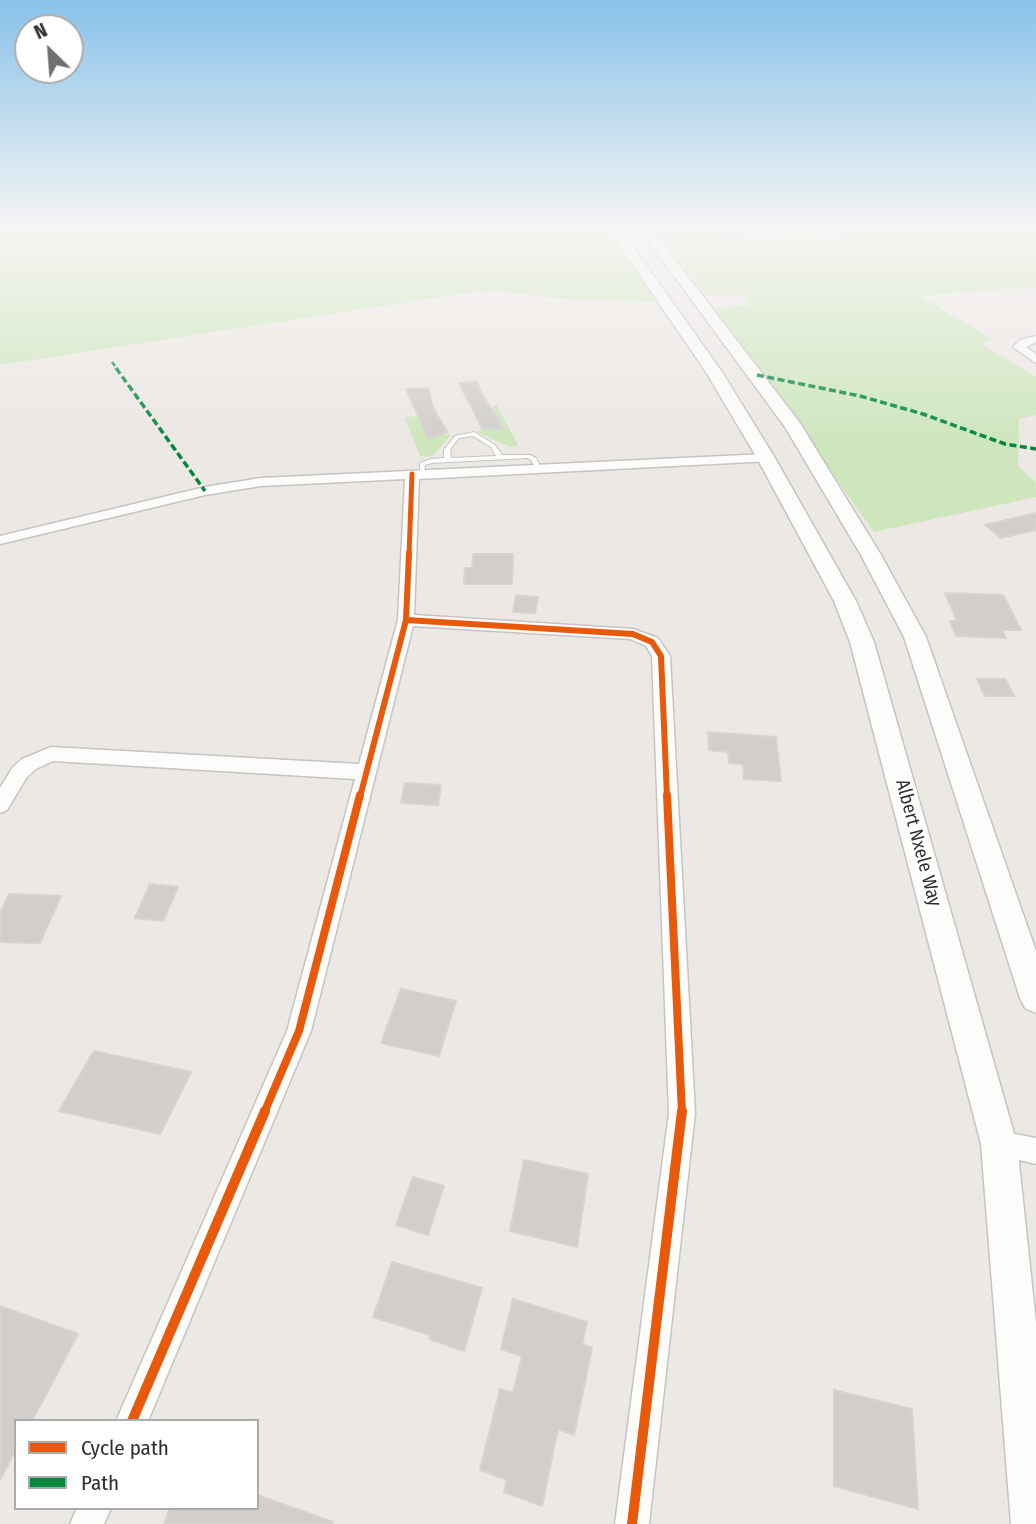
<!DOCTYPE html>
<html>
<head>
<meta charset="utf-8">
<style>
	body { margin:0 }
	#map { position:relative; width:1036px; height:1524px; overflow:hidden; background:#ece8e4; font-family:"Fira Sans Condensed",sans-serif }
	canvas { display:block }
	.legend { position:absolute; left:14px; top:1419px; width:245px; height:91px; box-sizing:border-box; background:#fff; border:2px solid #ababab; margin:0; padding:9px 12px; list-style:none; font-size:21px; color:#2e2e2e }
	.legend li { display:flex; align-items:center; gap:14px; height:35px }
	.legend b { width:35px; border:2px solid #ababab }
	.north { position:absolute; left:14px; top:14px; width:70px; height:70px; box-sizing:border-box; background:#fff; border:2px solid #ababab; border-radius:50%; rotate:335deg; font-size:19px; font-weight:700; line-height:28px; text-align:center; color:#2e2e2e }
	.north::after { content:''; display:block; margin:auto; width:24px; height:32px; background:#706f6e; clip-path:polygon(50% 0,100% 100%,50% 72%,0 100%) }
</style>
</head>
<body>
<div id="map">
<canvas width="1036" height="1524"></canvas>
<ul class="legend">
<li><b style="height:9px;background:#e8590c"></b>Cycle path</li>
<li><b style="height:9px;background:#00873e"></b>Path</li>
</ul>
<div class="north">N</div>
</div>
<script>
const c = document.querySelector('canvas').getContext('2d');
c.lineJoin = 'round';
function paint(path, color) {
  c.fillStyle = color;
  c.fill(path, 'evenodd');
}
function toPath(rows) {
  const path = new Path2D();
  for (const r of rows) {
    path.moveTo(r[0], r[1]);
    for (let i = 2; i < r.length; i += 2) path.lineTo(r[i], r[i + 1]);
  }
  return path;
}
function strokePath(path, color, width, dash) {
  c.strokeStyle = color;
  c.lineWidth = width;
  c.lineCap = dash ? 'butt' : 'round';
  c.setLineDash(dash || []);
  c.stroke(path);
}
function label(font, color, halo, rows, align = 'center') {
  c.font = font + ' "Fira Sans Condensed",sans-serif';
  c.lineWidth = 7;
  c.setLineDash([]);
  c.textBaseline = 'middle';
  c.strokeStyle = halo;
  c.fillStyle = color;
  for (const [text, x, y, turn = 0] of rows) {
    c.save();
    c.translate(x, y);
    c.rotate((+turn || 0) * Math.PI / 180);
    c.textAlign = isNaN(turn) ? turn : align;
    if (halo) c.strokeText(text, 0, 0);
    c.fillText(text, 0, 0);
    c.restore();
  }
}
paint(toPath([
	[0,227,604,227,657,302,573,300,495,291,454,295,0,365],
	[859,227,1001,227,1036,231,1036,287,920,296,994,340,981,343,1036,377,1036,415,1019,419,1018,466,1036,483,1036,497,874,532,715,308,750,305,743,295,707,296,655,230,831,238],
	[497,405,518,445,510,447,477,432,482,428,503,428,491,407],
	[418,416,428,438,442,434,451,435,431,457,420,456,405,417]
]), '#cee6be');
const building = toPath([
	[478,382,479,389,504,429,482,428,459,383,478,382],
	[428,388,433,407,447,432,428,438,406,389,428,388],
	[1036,513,1036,530,1001,538,985,525,1036,513],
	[473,554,513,554,512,584,464,584,465,568,472,568,473,554],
	[945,593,1003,595,1021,630,1002,630,1006,638,956,636,950,621,957,621,945,593],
	[516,595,538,597,535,613,513,612,516,595],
	[977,679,1005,679,1014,696,985,696,977,679],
	[708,732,776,737,781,781,744,779,743,764,729,763,728,752,709,750,708,732],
	[405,783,441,785,438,805,401,803,405,783],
	[150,884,178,887,163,921,135,918,150,884],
	[9,894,61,896,40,943,0,942,0,913,9,894],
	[401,989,456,1001,439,1056,381,1043,401,989],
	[94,1051,191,1072,160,1134,59,1111,94,1051],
	[524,1160,588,1174,577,1247,510,1231,524,1160],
	[413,1177,444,1186,428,1235,396,1225,413,1177],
	[392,1262,482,1288,464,1351,429,1339,430,1335,373,1317,392,1262],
	[513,1299,587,1322,582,1344,592,1348,574,1435,558,1429,542,1506,504,1492,507,1480,480,1470,500,1389,513,1393,522,1356,501,1349,513,1299],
	[0,1306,78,1334,32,1421,16,1421,16,1450,0,1480,0,1306],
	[834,1390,912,1409,918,1509,834,1486,834,1390],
	[257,1495,333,1522,332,1524,164,1524,170,1508,257,1508,257,1495]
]);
paint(building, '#d1cecb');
strokePath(building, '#d7d4d0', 2);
const lane = toPath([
	[474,432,495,445,502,455,530,455,536,458,541,468,536,469,531,460,527,458,432,463,425,465,424,474,420,474,420,463,431,459,444,458,444,450,455,436,474,432],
	[473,436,491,447,496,456,451,458,450,450,454,444,459,438,473,436]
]);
const street = toPath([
	[1036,336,1036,342,1026,347,1036,354,1036,363,1013,347,1020,340,1036,336],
	[766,454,773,458,771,461,419,479,414,615,633,629,658,638,670,656,695,1113,649,1524,615,1524,669,1113,652,656,646,646,630,639,413,626,311,1031,148,1421,116,1421,287,1031,355,779,53,761,36,769,27,777,7,810,0,813,0,788,13,767,22,759,51,747,359,764,398,620,405,479,261,486,205,495,0,544,0,536,205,487,261,478,766,454],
	[999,1131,1036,1138,1036,1164,990,1153,986,1144,990,1135,999,1131],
	[77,1508,111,1508,104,1524,70,1524,77,1508]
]);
const secondary = toPath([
	[607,227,619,227,722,372,775,458,856,601,874,642,1017,1144,1036,1323,1036,1524,1011,1524,981,1144,850,642,834,601,757,458,706,372,607,227],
	[638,227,650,227,800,423,881,555,926,637,1036,951,1036,1013,1025,1008,1020,998,904,637,861,555,785,427,638,227]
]);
strokePath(lane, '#c5c4c5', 2);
strokePath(street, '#c5c4c5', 3);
strokePath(secondary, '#c5c4c5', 3);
paint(lane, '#fcfcfb');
paint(street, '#fcfcfb');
paint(secondary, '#fcfcfb');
strokePath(toPath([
	[112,362,118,370]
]), '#00873e', 2.5, [5, 2.5]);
strokePath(toPath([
	[116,368,205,491],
	[757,375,860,396,923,414,1005,444,1036,449]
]), '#00873e', 3.5, [7, 3.5]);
strokePath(toPath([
	[409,555,412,474]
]), '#e8590c', 5);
strokePath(toPath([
	[406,620,633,634,652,642,661,656,667,797],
	[360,797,406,620,409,553]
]), '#e8590c', 6);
strokePath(toPath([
	[667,795,682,1113],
	[264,1113,299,1031,360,795]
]), '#e8590c', 8);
strokePath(toPath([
	[132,1421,265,1111],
	[632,1524,682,1111]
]), '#e8590c', 10);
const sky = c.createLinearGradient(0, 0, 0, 440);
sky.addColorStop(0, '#88c2ea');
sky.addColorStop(0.52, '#f6f5f3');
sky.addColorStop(1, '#f6f5f300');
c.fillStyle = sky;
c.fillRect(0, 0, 1036, 440);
label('19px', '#2e2e2e', '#fff', [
	["Albert Nxele Way",918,843,75]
]);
</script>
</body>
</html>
